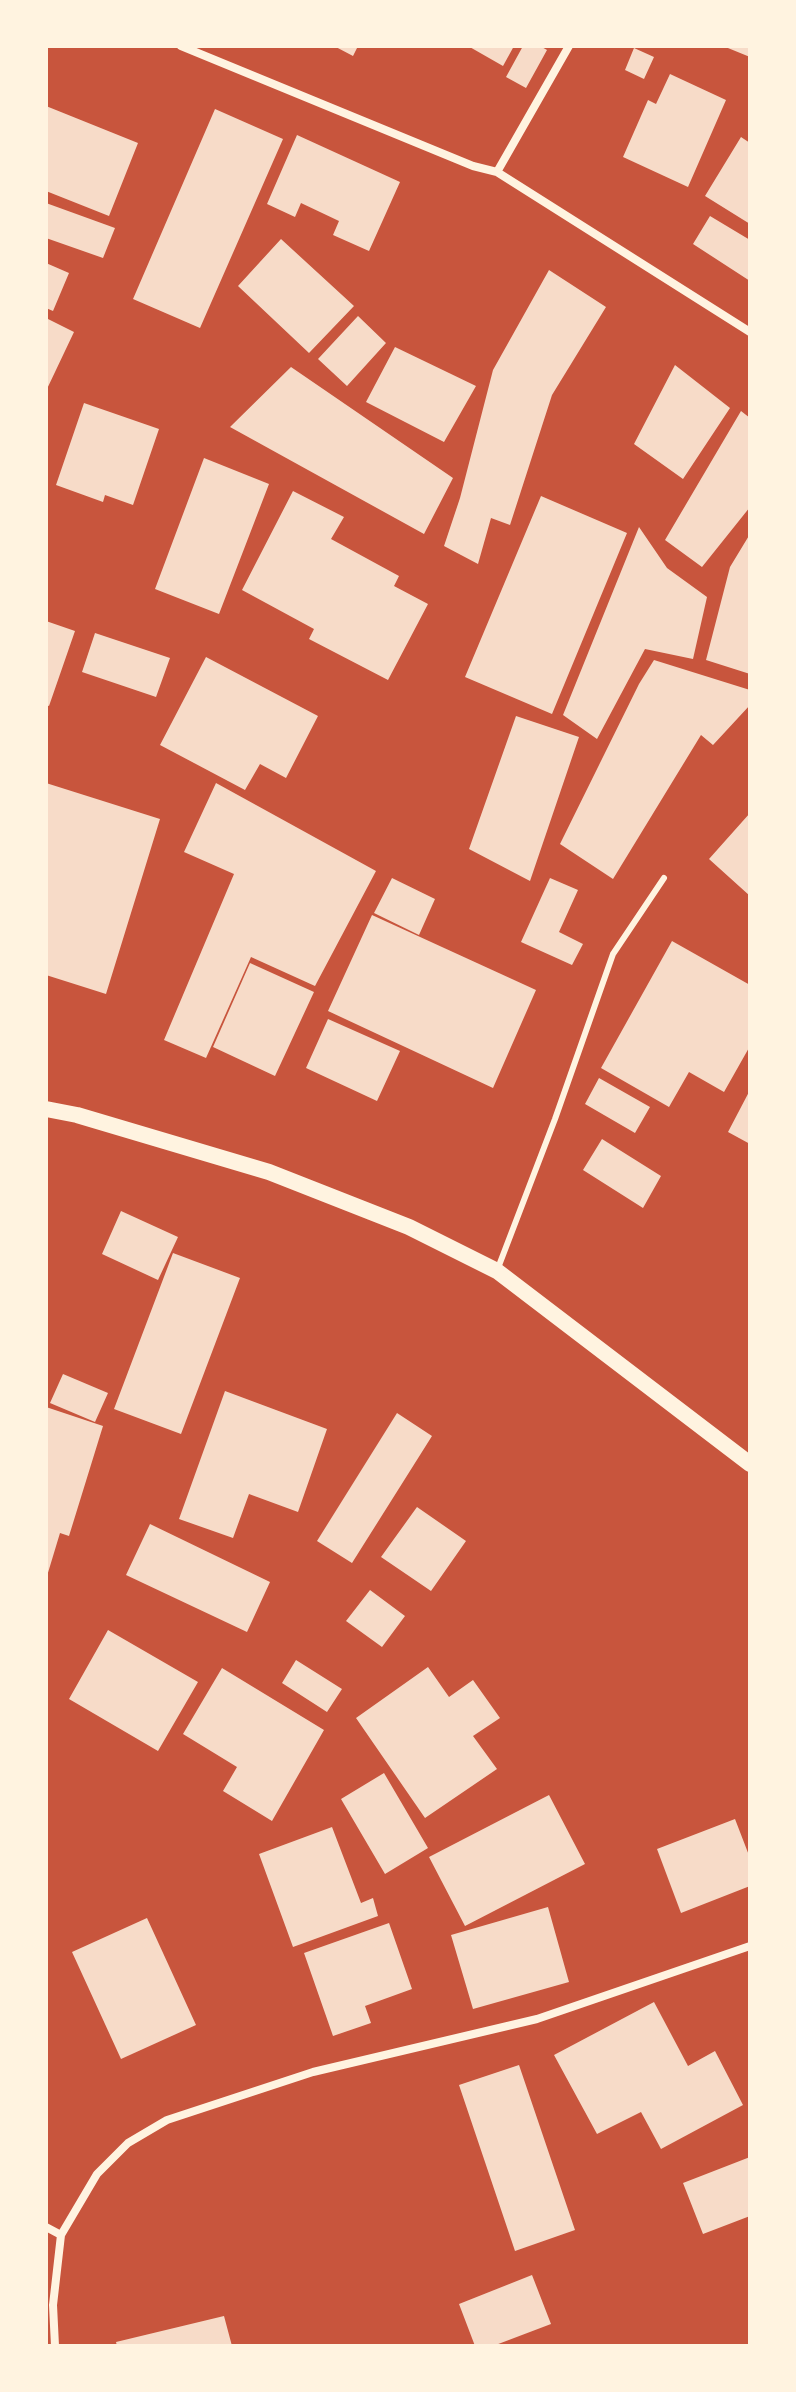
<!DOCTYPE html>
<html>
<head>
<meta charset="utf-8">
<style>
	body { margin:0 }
	#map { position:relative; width:796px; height:2392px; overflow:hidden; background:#c8553d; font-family:"PT Sans Narrow",sans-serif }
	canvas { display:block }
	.frame { position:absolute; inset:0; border:48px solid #fff3e0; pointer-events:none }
</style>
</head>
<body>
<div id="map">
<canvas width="796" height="2392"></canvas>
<div class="frame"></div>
</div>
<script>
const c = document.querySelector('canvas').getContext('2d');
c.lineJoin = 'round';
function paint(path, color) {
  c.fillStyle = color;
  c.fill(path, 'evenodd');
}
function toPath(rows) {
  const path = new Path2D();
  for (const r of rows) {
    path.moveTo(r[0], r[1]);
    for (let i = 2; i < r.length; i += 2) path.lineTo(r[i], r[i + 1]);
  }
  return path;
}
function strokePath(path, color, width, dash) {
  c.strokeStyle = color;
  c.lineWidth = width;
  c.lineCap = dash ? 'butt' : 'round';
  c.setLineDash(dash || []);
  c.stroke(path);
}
paint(toPath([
	[334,46,358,46,353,56],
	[468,46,514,46,503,66],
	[523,46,540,46,547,50,526,88,506,77],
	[723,46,750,46,750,57],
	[634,48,654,57,644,79,625,70],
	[670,74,726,100,688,187,623,157,648,100,656,104],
	[46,106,138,143,109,216,46,191],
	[215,109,283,139,200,328,133,299],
	[297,135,400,182,369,251,333,235,339,221,301,203,295,217,267,204],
	[741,137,750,143,750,224,705,196],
	[46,203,115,228,103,258,46,238],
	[710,216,750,240,750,281,693,244],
	[281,239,354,306,309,353,238,286],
	[46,263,69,273,53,311,46,308],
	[549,270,606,307,552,395,510,525,491,518,478,564,444,546,460,498,493,370],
	[358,316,386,343,347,386,318,359],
	[46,318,74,332,46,391],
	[395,347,476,386,444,442,366,402],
	[675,365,730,408,683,479,634,444],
	[291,367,453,478,424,534,230,427],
	[84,403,159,429,133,505,105,495,103,502,56,485],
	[741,411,750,418,750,507,702,567,665,540],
	[204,458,269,484,219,614,155,589],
	[293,491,344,517,331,539,399,576,394,586,428,604,388,680,309,639,314,629,242,590],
	[541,496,627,533,552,714,465,677],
	[639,527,667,568,707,597,693,659,645,649,597,739,563,715],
	[750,534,750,674,706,660,730,567],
	[46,621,75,631,49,706,46,705],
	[95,633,170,658,156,697,82,672],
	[206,657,318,716,286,778,260,764,245,790,160,745],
	[654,660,750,690,750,705,713,745,701,735,613,879,560,844,639,684],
	[516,716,579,737,530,881,469,849],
	[46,783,160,819,106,994,46,975],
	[216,783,376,871,315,986,251,957,206,1058,164,1040,234,874,184,852],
	[750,813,750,896,709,859],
	[392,878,435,899,419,935,374,913],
	[550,878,578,890,559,932,583,944,572,965,521,942],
	[372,915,536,990,493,1088,328,1011],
	[672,941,750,985,750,1046,724,1092,689,1072,669,1107,601,1068],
	[250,963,314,992,275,1076,213,1047],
	[328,1019,400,1051,377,1101,306,1068],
	[599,1078,650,1107,635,1133,585,1104],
	[750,1090,750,1144,728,1132],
	[602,1139,661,1176,643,1208,583,1170],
	[121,1211,178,1237,158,1280,102,1254],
	[173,1253,240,1278,181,1434,114,1409],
	[63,1374,108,1393,95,1422,50,1403],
	[225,1391,327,1429,298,1512,249,1494,233,1538,179,1519],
	[46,1407,103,1426,69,1536,60,1533,47,1576],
	[397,1413,432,1436,352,1563,317,1541],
	[417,1507,466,1541,431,1591,381,1557],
	[150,1524,270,1582,247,1632,126,1575],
	[370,1590,405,1616,382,1647,346,1621],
	[108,1630,198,1682,158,1751,69,1699],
	[296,1660,342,1689,327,1712,282,1683],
	[428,1667,449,1697,473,1680,500,1718,473,1736,497,1769,425,1818,356,1718],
	[222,1668,324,1730,272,1821,223,1791,237,1767,183,1734],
	[384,1773,428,1848,385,1874,341,1799],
	[549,1795,585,1864,465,1926,429,1857],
	[735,1819,750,1858,750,1886,681,1913,657,1849],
	[332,1827,361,1903,373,1898,378,1916,293,1947,259,1854],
	[548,1907,569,1982,473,2009,451,1935],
	[147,1918,196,2025,121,2059,72,1952],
	[389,1923,412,1989,365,2006,371,2023,333,2036,304,1953],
	[654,2002,688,2066,715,2051,743,2105,661,2149,641,2112,597,2134,554,2055],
	[519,2065,575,2230,515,2251,459,2085],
	[750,2157,750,2216,703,2234,683,2183],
	[532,2275,551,2324,493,2346,475,2346,459,2304],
	[224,2316,232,2346,117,2346,116,2342]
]), '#f7dbc8');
strokePath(toPath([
	[498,1268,555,1119,613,954,664,878]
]), '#fff3e0', 6);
strokePath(toPath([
	[181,46,473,166,497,172,750,332],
	[497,172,569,46],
	[46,2227,61,2235,97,2174,128,2143,167,2120,313,2072,537,2019,750,1946],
	[55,2346,53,2305,61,2235]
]), '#fff3e0', 8);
strokePath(toPath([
	[46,1109,77,1115,269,1172,409,1227,497,1271,750,1464]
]), '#fff3e0', 16);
</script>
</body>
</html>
